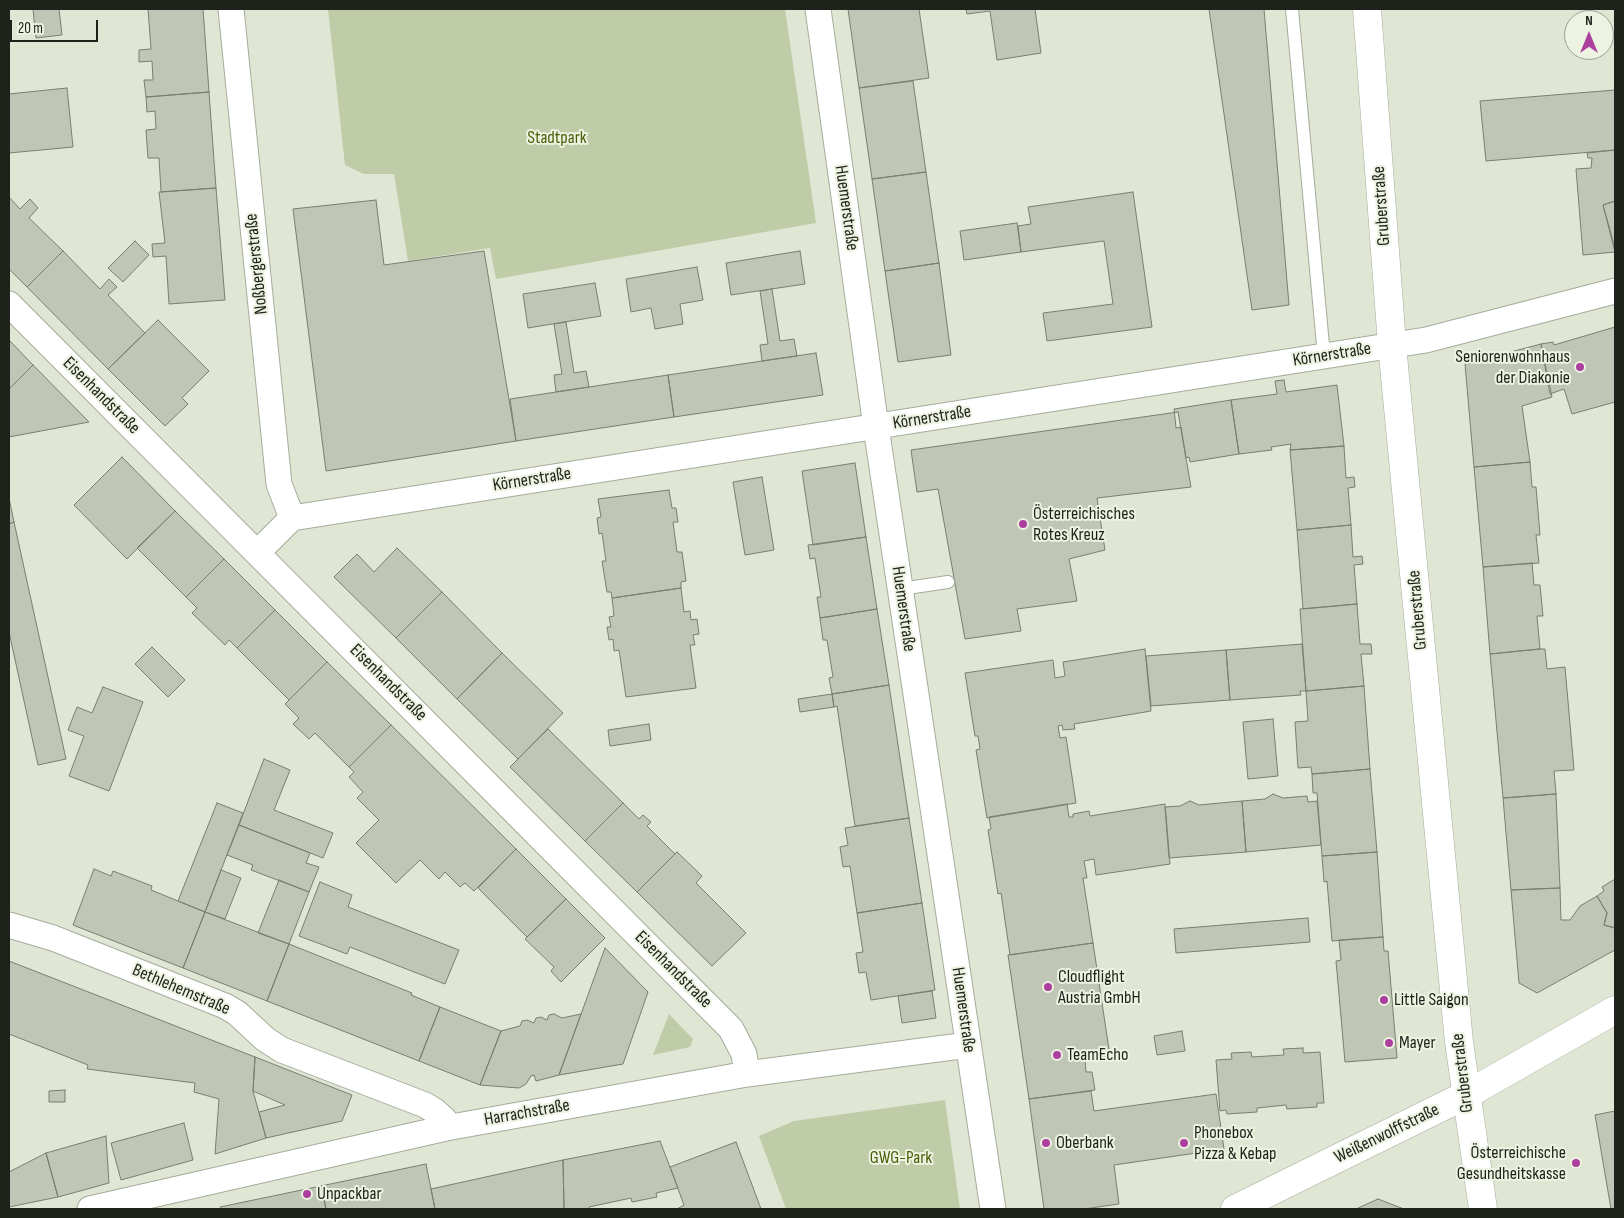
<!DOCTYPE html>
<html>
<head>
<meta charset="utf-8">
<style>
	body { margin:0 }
	#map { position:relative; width:1624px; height:1218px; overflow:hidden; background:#dfe6d4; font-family:"Sofia Sans Condensed",sans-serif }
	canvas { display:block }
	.frame { position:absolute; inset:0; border:10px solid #1f211b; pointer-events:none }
	.north { position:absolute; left:1564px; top:10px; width:50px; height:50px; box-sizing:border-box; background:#ecf3e1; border:1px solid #9a9f92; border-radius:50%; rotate:0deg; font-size:14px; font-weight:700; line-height:20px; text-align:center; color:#1f211b }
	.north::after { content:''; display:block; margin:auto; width:18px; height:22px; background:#ac3f9e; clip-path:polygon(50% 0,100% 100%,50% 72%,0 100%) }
	.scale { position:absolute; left:10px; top:20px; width:88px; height:22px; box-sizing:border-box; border:2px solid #1f211b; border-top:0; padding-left:6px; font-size:15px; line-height:18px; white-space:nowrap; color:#1f211b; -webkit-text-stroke:4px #ecf3e1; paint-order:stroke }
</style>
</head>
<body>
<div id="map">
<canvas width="1624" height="1218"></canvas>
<div class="frame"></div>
<div class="north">N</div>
<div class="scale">20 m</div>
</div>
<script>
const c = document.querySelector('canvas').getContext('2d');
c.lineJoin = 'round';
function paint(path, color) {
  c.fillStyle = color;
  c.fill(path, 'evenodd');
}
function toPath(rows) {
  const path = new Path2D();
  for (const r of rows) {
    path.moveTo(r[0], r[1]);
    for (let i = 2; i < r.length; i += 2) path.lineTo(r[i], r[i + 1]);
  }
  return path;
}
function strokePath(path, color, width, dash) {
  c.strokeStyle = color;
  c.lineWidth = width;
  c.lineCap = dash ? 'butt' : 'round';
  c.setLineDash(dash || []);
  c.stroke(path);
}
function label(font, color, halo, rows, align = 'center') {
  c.font = font + ' "Sofia Sans Condensed",sans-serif';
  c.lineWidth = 4;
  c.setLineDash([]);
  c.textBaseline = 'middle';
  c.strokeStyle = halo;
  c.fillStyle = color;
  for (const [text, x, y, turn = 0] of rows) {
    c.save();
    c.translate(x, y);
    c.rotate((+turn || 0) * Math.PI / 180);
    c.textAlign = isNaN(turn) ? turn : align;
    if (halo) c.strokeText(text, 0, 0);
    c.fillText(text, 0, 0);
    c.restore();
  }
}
paint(toPath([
	[328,9,785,9,816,223,496,279,490,248,408,261,394,174,364,174,345,165],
	[669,1014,693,1039,690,1047,653,1055],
	[945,1100,960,1209,786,1209,759,1136,794,1121]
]), '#bfcca7');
const building = toPath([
	[33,9,59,9,62,35,36,38,33,9],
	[148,9,203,9,209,92,146,97,144,80,153,80,152,61,139,62,139,50,151,49,148,9],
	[848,9,919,9,929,78,859,88,848,9],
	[966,9,1035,9,1041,53,997,60,990,11,967,14,966,9],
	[1209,9,1264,9,1289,305,1252,310,1209,9],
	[913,81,926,172,872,179,859,88,913,81],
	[67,88,73,147,9,153,9,94,67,88],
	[1615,90,1615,150,1486,161,1480,101,1615,90],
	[209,92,216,188,161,192,159,158,148,158,146,130,156,129,155,111,147,112,146,97,209,92],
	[1615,150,1615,201,1603,205,1615,252,1583,255,1576,169,1591,168,1592,158,1588,158,1587,153,1615,150],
	[926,172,939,263,885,271,872,179,926,172],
	[216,188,225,300,169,304,166,256,153,257,152,244,165,243,159,192,216,188],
	[1133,192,1152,327,1047,341,1043,313,1113,304,1104,241,1021,252,1018,226,1031,224,1028,207,1133,192],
	[9,197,20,209,30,199,38,208,29,218,63,251,27,287,9,269,9,197],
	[376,200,384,265,484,251,516,441,326,471,293,209,376,200],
	[1615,201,1615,248,1603,205,1615,201],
	[1017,223,1021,252,964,260,960,231,1017,223],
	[135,241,149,255,123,282,108,268,135,241],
	[63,251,100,289,109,279,117,287,108,295,145,333,108,369,27,287,63,251],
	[800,251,805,284,731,295,726,263,800,251],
	[939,263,951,355,898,362,885,271,939,263],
	[697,267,703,300,680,304,683,324,655,329,651,308,631,312,626,279,697,267],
	[595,283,601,316,528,328,523,294,595,283],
	[772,289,780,341,794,339,797,356,762,361,760,345,768,344,760,291,772,289],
	[158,320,209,371,182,398,188,404,165,426,108,369,158,320],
	[566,322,574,373,586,371,589,387,556,392,554,375,562,374,554,324,566,322],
	[1615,327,1615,402,1572,414,1564,389,1550,394,1541,344,1553,342,1554,345,1615,327],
	[9,340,33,365,9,389,9,340],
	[1541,344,1552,397,1522,406,1530,462,1474,467,1465,364,1541,344],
	[816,353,823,395,674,417,668,375,816,353],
	[33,365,89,422,9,437,9,389,33,365],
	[668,375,674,417,516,441,510,399,668,375],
	[1284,380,1286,392,1337,385,1344,446,1290,450,1291,444,1271,447,1272,450,1239,454,1231,400,1277,394,1275,381,1284,380],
	[1231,400,1239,454,1190,462,1189,457,1186,458,1181,427,1176,428,1174,409,1231,400],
	[1178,412,1191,487,1097,498,1105,550,1069,559,1077,601,1017,609,1021,631,965,639,938,489,917,492,911,450,1178,412],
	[1344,446,1346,478,1354,477,1355,487,1348,488,1351,525,1297,530,1290,450,1344,446],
	[122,457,175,511,127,559,74,505,122,457],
	[1530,462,1532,487,1536,487,1540,535,1536,535,1539,563,1483,567,1474,467,1530,462],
	[855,463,866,537,813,545,802,471,855,463],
	[762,477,774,550,745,555,733,482,762,477],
	[669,490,672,508,676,508,678,522,673,522,677,552,682,552,686,581,681,582,681,588,612,598,611,592,607,592,602,561,606,561,602,533,599,534,597,518,601,517,598,499,669,490],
	[9,498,14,522,9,524,9,498],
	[175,511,224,559,186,597,137,548,175,511],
	[14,522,66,759,38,765,9,632,9,524,14,522],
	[1351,525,1353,557,1362,556,1363,564,1354,565,1357,604,1303,609,1297,530,1351,525],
	[866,537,877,609,820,618,817,597,821,597,815,558,810,559,808,545,866,537],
	[397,548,442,592,396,638,334,577,357,554,374,572,397,548],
	[224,559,275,610,237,648,229,640,225,645,192,613,197,608,186,597,224,559],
	[1532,563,1534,585,1540,585,1543,616,1537,616,1540,649,1490,654,1483,567,1532,563],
	[681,588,684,612,690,611,691,620,697,619,699,634,693,635,695,645,690,645,696,688,626,697,619,650,614,651,613,639,609,640,607,627,611,627,609,617,614,616,612,598,681,588],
	[442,592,502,653,457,699,396,638,442,592],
	[1357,604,1360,644,1371,644,1372,654,1361,654,1364,686,1306,691,1300,609,1357,604],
	[877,609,889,685,832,694,829,678,833,677,827,640,823,640,820,618,877,609],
	[275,610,327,662,289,700,237,648,275,610],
	[1302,644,1306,691,1300,691,1301,695,1230,700,1226,650,1302,644],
	[152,647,185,680,168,697,135,664,152,647],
	[1145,649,1151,711,1074,724,1075,729,1063,730,1062,725,1058,726,1060,738,1066,737,1076,803,987,818,976,750,980,749,979,742,978,736,975,736,965,673,1053,660,1055,678,1065,676,1063,662,1145,649],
	[1540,649,1545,649,1547,669,1565,667,1574,770,1554,771,1556,794,1503,798,1490,654,1540,649],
	[1226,650,1230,700,1151,706,1146,656,1226,650],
	[502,653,563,713,518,759,457,699,502,653],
	[327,662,391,725,349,767,315,733,309,739,293,724,299,718,285,704,327,662],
	[889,685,909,818,855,826,837,706,834,707,832,694,889,685],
	[1364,686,1370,769,1312,774,1311,767,1298,768,1295,722,1308,721,1306,691,1364,686],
	[103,687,143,702,109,791,69,776,84,736,68,730,77,707,92,713,103,687],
	[832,694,834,707,800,712,798,699,832,694],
	[1273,719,1278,776,1248,779,1243,722,1273,719],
	[649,724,651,740,610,746,608,730,649,724],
	[391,725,516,849,474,891,465,883,460,887,445,872,439,879,420,860,396,883,356,843,379,820,357,798,363,792,349,777,354,772,349,767,391,725],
	[548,729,623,803,585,841,510,767,548,729],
	[264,759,290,770,274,810,333,833,323,858,239,825,264,759],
	[1370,769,1377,852,1322,856,1317,793,1313,793,1312,774,1370,769],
	[1273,794,1283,798,1307,796,1308,802,1317,801,1321,845,1246,852,1242,801,1265,799,1273,794],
	[1556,794,1560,888,1511,890,1503,798,1556,794],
	[1190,801,1199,805,1242,801,1246,852,1169,858,1165,807,1180,806,1190,801],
	[217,803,243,813,205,912,178,901,217,803],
	[623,803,639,819,643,815,651,822,647,826,675,854,637,892,585,841,623,803],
	[1067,804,1069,817,1073,817,1073,814,1089,811,1090,816,1165,804,1170,864,1096,875,1094,859,1084,861,1087,878,1083,878,1093,943,1010,955,1001,893,998,894,988,830,991,829,989,817,1067,804],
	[909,818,922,903,857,913,850,866,843,867,840,847,848,845,845,828,909,818],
	[239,825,310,853,306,863,319,867,309,892,251,870,253,865,227,855,239,825],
	[516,849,566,899,527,937,478,888,516,849],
	[677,852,702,876,696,883,746,933,712,966,637,892,677,852],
	[1377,852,1383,937,1332,941,1327,881,1324,882,1322,856,1377,852],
	[94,869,111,876,113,871,152,886,151,890,205,912,183,968,73,925,94,869],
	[221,870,241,878,225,919,205,912,221,870],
	[1615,879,1615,928,1604,925,1607,913,1597,896,1604,891,1602,887,1615,879],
	[279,880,309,892,289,944,258,933,279,880],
	[320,882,352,895,348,907,459,950,445,984,350,947,347,954,299,936,320,882],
	[1560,888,1561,920,1570,920,1580,906,1597,896,1607,913,1604,925,1615,928,1615,950,1537,993,1519,983,1511,890,1560,888],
	[566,899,605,938,561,982,551,971,554,967,525,939,566,899],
	[922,903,935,990,871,1000,866,972,859,973,856,953,863,952,857,913,922,903],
	[205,912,289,944,267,1001,183,968,205,912],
	[1308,918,1310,942,1176,953,1174,929,1308,918],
	[1383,937,1384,951,1388,951,1397,1058,1345,1062,1336,961,1341,960,1339,940,1383,937],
	[1093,943,1110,1056,1085,1060,1086,1072,1092,1072,1095,1090,1029,1099,1008,955,1093,943],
	[289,944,412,993,411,995,440,1007,419,1061,267,1001,289,944],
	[605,948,648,992,623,1064,559,1075,605,948],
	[9,961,255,1057,253,1091,266,1138,215,1154,219,1099,194,1092,195,1083,87,1069,88,1065,9,1034,9,961],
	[932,991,936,1018,902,1023,898,996,932,991],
	[440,1007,501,1031,480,1085,419,1061,440,1007],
	[554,1014,562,1018,581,1014,559,1075,536,1081,534,1075,531,1076,526,1084,519,1088,480,1085,501,1031,520,1026,522,1021,527,1020,534,1023,536,1018,541,1017,547,1020,549,1015,554,1014],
	[1182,1031,1185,1051,1157,1055,1154,1036,1182,1031],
	[1303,1048,1303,1053,1320,1052,1324,1103,1317,1103,1317,1107,1287,1109,1286,1105,1257,1108,1257,1112,1227,1114,1226,1110,1220,1111,1216,1060,1232,1059,1231,1053,1251,1052,1252,1057,1284,1055,1283,1049,1303,1048],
	[255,1057,352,1095,342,1121,266,1138,259,1112,285,1105,253,1091,255,1057],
	[65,1090,65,1102,49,1102,49,1091,65,1090],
	[1091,1091,1094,1111,1216,1094,1224,1149,1114,1165,1119,1204,1084,1209,1044,1209,1029,1099,1091,1091],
	[1615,1111,1615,1209,1611,1209,1595,1115,1615,1111],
	[184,1123,193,1160,121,1180,111,1143,184,1123],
	[106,1136,109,1183,58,1197,46,1153,106,1136],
	[660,1141,678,1188,656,1193,657,1197,632,1202,631,1198,589,1207,590,1209,564,1209,563,1160,660,1141],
	[736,1142,761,1209,677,1209,684,1205,670,1167,736,1142],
	[46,1153,58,1197,9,1207,9,1172,46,1153],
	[563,1160,564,1209,435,1209,431,1189,563,1160],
	[426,1164,435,1209,326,1209,321,1186,426,1164],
	[321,1186,326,1209,221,1209,220,1207,321,1186],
	[1378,1199,1404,1209,1356,1209,1378,1199]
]);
paint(building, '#c0c6b5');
strokePath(building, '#797e6e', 1);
const service = toPath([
	[1292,9,1324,356],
	[900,589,948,582]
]);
const minor = toPath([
	[231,9,279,484,292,518],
	[818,9,876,427,993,1209],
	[9,304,731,1029,744,1054,747,1074],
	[258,552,292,518,1426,340,1615,291],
	[9,925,53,938,225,1006,237,1013,265,1039,282,1050,425,1105,435,1111,444,1119,446,1128],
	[90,1209,446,1128,747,1074,968,1045]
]);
const tertiary = toPath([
	[1235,1209,1466,1095,1615,1010]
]);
const secondary = toPath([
	[1367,9,1392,345,1459,1042,1483,1209]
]);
strokePath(service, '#a6ac9c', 14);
strokePath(minor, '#a6ac9c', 27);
strokePath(tertiary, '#a6ac9c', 29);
strokePath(secondary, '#a6ac9c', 29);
strokePath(service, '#fff', 12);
strokePath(minor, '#fff', 25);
strokePath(tertiary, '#fff', 28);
strokePath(secondary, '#fff', 28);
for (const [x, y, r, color] of [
	[1580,367,5,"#ac3f9e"],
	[1023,524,5,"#ac3f9e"],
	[1048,987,5,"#ac3f9e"],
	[1384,1000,5,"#ac3f9e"],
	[1389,1043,5,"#ac3f9e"],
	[1057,1055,5,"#ac3f9e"],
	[1046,1143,5,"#ac3f9e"],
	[1184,1143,5,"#ac3f9e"],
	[1576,1163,5,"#ac3f9e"],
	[307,1194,5,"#ac3f9e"]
]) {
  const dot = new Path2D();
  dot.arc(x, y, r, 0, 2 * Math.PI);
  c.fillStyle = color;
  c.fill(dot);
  strokePath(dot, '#ecf3e1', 2);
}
label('18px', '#4b5f0a', '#ecf3e1', [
	["Stadtpark",557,138],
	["GWG-Park",901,1158]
]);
label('18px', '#1f211b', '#ecf3e1', [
	["Gruberstraße",1382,206,-94],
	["Huemerstraße",846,208,82],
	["Noßbergerstraße",257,264,-96],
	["Körnerstraße",1332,355,-9],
	["Eisenhandstraße",101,396,45],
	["Körnerstraße",932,418,-9],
	["Körnerstraße",532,480,-9],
	["Huemerstraße",903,609,82],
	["Gruberstraße",1418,610,-95],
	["Eisenhandstraße",388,683,45],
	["Eisenhandstraße",673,970,45],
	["Bethlehemstraße",181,990,23],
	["Huemerstraße",963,1010,82],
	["Gruberstraße",1463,1073,-97],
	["Harrachstraße",527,1113,-10],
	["Weißenwolffstraße",1387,1134,-26]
]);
label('18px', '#1f211b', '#ecf3e1', [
	["Seniorenwohnhaus",1570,357,"right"],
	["der Diakonie",1570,378,"right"],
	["Österreichisches",1033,514],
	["Rotes Kreuz",1033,535],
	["Cloudflight",1058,977],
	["Austria GmbH",1058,998],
	["Little Saigon",1394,1000],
	["Mayer",1399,1043],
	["TeamEcho",1067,1055],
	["Phonebox",1194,1133],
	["Pizza & Kebap",1194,1154],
	["Oberbank",1056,1143],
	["Österreichische",1566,1153,"right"],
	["Gesundheitskasse",1566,1174,"right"],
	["Unpackbar",317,1194]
], 'left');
</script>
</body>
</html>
